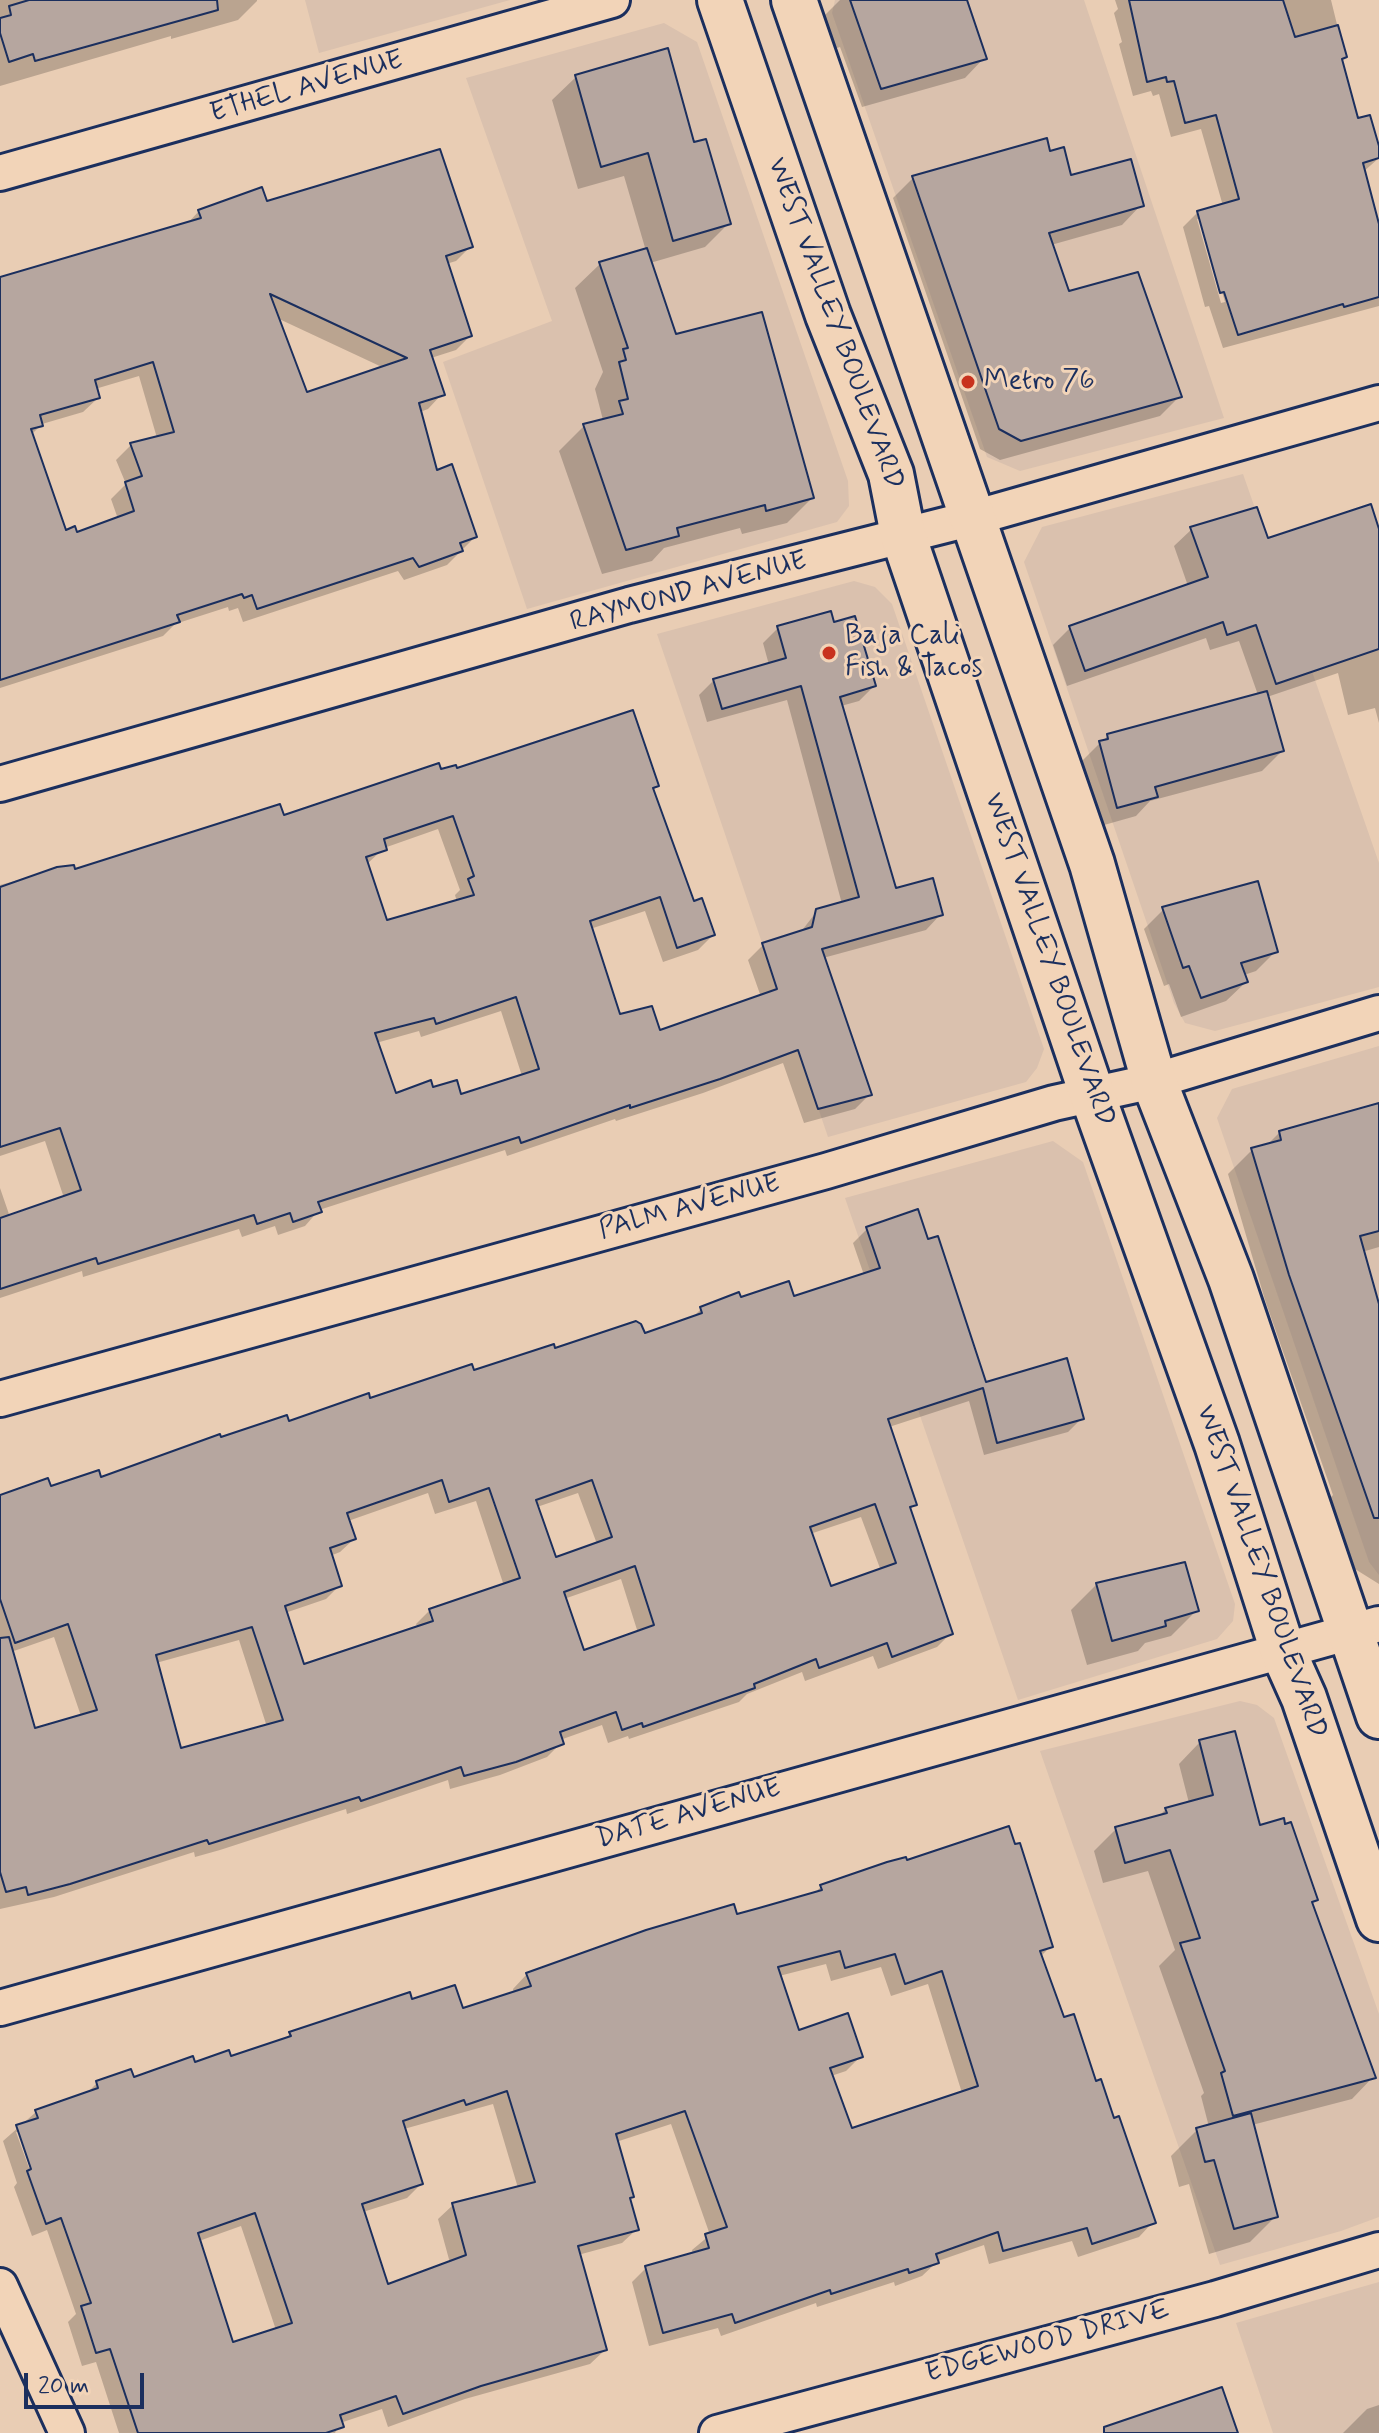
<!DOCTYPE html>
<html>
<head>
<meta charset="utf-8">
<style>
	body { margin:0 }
	#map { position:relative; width:1379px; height:2433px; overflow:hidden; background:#e9cdb4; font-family:Mynerve,sans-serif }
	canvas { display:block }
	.scale { position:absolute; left:24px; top:2373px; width:120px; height:36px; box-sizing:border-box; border:4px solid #1b2f5e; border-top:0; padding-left:10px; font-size:24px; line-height:28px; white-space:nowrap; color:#1b2f5e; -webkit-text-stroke:6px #f2d4b8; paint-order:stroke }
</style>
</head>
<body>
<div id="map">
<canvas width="1379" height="2433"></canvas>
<div class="scale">20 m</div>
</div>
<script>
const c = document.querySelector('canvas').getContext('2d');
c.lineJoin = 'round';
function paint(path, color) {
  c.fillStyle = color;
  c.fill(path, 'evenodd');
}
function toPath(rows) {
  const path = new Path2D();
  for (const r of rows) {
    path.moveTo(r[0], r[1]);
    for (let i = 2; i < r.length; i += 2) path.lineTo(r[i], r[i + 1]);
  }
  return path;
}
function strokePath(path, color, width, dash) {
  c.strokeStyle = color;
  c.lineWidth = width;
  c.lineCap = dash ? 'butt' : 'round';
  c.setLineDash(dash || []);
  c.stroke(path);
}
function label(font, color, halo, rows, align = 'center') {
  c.font = font + ' Mynerve,sans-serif';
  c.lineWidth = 6;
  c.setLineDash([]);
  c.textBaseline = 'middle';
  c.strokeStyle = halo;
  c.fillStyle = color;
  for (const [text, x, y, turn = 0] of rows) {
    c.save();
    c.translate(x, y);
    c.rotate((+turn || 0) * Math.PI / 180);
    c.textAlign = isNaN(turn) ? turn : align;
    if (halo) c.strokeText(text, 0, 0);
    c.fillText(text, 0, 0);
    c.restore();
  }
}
paint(toPath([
	[305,0,510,0,319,53],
	[835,0,1084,0,1224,418,1020,471,987,457,832,13],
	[664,23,697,42,848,481,849,506,837,522,527,609,443,362,552,321,466,78],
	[1243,474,1379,863,1379,987,1215,1031,1185,1023,1174,1003,1024,562,1042,527],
	[854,581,875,587,892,604,1044,1049,1037,1068,1026,1082,828,1137,657,634],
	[1379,1046,1379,1575,1369,1562,1217,1118,1232,1089],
	[1053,1141,1083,1162,1235,1604,1233,1621,1217,1639,1018,1700,845,1198],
	[1240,1701,1257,1705,1274,1718,1379,2014,1379,2217,1341,2231,1220,2265,1040,1751],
	[1379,2282,1379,2433,1273,2433,1236,2323]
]), '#dac1ae');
paint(toPath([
	[0,0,257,0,257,1,238,20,171,39,171,36,0,86],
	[840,0,965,0,984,58,965,78,862,107,840,47,834,49,823,17],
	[1115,0,1331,0,1345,57,1340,61,1356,121,1379,152,1379,158,1363,172,1379,231,1379,306,1223,348,1209,306,1205,307,1183,227,1198,212,1223,206,1201,129,1171,137,1159,94,1153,96,1151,91,1133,96,1119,44,1122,42,1114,13,1118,9],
	[1197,219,1201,219,1225,302,1221,303],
	[576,77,693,144,728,224,705,247,650,263,674,337,812,498,787,523,742,534,740,528,664,548,652,561,602,574,559,451,584,426,603,420,595,389,603,372,575,288,600,264,646,251,624,176,578,189,552,100],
	[1046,141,1049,153,1070,178,1141,205,1122,225,1051,245,1068,294,1179,397,1160,416,1000,460,980,449,893,198,913,178],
	[266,204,471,246,456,261,446,264,470,336,456,350,431,358,442,394,428,409,420,412,436,472,475,537,447,565,404,580,398,571,243,622,238,608,229,611,228,607,175,624,163,636,0,688,0,280,186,225,199,211],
	[277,318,384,368,306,394],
	[139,376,157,438,131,445,116,460,126,484,111,499,118,519,76,534,65,532,31,435,42,424,83,412,98,398,95,389],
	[1379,526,1379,723,1375,708,1348,715,1338,673,1267,697,1282,751,1262,771,1150,801,1136,816,1097,827,1080,763,1100,743,1108,736,1258,695,1239,641,1210,650,1206,638,1067,686,1053,645,1070,628,1188,586,1174,546,1192,529,1267,541],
	[833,625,874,686,859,701,841,706,894,891,940,915,926,930,823,958,870,1094,855,1109,804,1123,783,1063,703,1093,616,1121,615,1119,507,1156,505,1150,319,1210,305,1226,278,1235,275,1226,242,1237,239,1229,83,1277,82,1271,0,1298,0,1188,10,1217,64,1198,45,1141,0,1156,0,885,58,869,74,871,440,772,657,786,652,791,692,904,713,935,698,950,663,962,645,911,590,929,619,1016,659,1033,761,997,748,960,763,945,800,933,817,911,842,904,787,700,707,722,699,695,714,680,769,665,763,643,778,628],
	[438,829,460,890,455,895,457,902,385,922,366,865,384,848],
	[501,1011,522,1076,460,1097,432,1090,394,1096,376,1043,419,1031,421,1037],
	[1164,909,1276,951,1256,971,1244,975,1246,982,1226,1001,1181,1017,1169,984,1164,986,1144,929],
	[1379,1105,1379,1247,1362,1252,1379,1311,1379,1584,1355,1569,1329,1499,1333,1495,1265,1300,1228,1174,1252,1150,1266,1146,1280,1132],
	[867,1229,985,1384,1082,1418,1068,1432,984,1455,969,1401,889,1427,915,1504,909,1511,951,1633,937,1647,878,1669,873,1656,805,1681,802,1672,747,1694,739,1702,629,1739,628,1736,608,1743,602,1725,560,1740,561,1743,547,1757,500,1775,450,1789,448,1780,347,1814,346,1809,220,1850,195,1857,194,1852,54,1897,0,1909,0,1498,100,1480,220,1439,554,1351,643,1336,691,1319,701,1309,739,1300,793,1299,864,1275,853,1243],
	[428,1493,435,1514,476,1501,504,1586,430,1610,416,1624,418,1628,302,1666,285,1613,326,1599,340,1585,330,1556,340,1552,354,1539,348,1521],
	[578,1493,597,1544,554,1560,537,1507],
	[861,1517,881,1571,830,1588,810,1534],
	[621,1579,638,1633,583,1652,564,1599],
	[430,1616,434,1616,435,1631],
	[54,1637,81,1716,34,1730,11,1652],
	[239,1640,267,1727,179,1750,156,1663],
	[1097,1584,1196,1611,1171,1636,1145,1643,1138,1651,1087,1665,1071,1610],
	[1200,1742,1258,1827,1315,1899,1311,1904,1373,2077,1352,2099,1252,2125,1276,2216,1250,2242,1209,2254,1189,2184,1179,2187,1171,2156,1197,2130,1209,2127,1201,2096,1204,2093,1159,1966,1175,1950,1148,1871,1103,1883,1094,1851,1116,1829,1158,1817,1166,1809,1189,1803,1179,1764],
	[822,1886,1051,1946,1040,1957,1063,2020,1153,2222,1139,2237,1078,2257,1072,2241,989,2264,984,2245,938,2261,922,2276,895,2286,894,2282,817,2307,816,2303,721,2336,718,2328,649,2346,632,2282,646,2268,693,2255,692,2250,710,2235,671,2124,616,2142,632,2197,629,2200,637,2229,622,2243,578,2255,605,2350,590,2364,465,2399,388,2427,382,2409,340,2423,335,2433,119,2433,96,2362,82,2366,68,2322,76,2314,47,2230,32,2236,14,2187,17,2183,3,2141,36,2112,85,2095,97,2083,132,2080,230,2059,284,2040,290,2034,411,2001,461,2010,514,1994,513,1989,527,1974,813,1894],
	[826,1964,831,1981,881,1967,891,1996,928,1984,962,2093,851,2131,831,2076,846,2071,860,2057,798,2033,779,1976],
	[493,2104,518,2188,453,2205,438,2219,450,2263,387,2286,363,2212,407,2198,421,2184,404,2129],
	[16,2132,21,2132,36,2178,33,2179],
	[241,2226,276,2330,232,2345,199,2241],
	[1379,2405,1379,2433,1343,2433,1367,2409]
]), '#0003');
const building = toPath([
	[29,0,217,0,218,10,35,61,33,54,9,62,0,33,0,18,11,15,9,6,29,0],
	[850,0,967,0,987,59,881,89,850,0],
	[1129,0,1283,0,1295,37,1338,25,1347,57,1342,59,1358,118,1370,115,1379,146,1379,158,1363,163,1379,224,1379,297,1344,307,1343,304,1238,335,1224,292,1220,293,1197,211,1239,199,1216,115,1185,123,1174,81,1167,82,1166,77,1147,82,1129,0],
	[668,48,694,142,706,139,731,224,673,241,648,153,601,167,575,75,668,48],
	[1047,138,1050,151,1064,147,1071,175,1131,159,1144,206,1049,233,1069,291,1138,272,1182,397,1021,441,999,429,912,176,1047,138],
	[440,149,473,247,446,256,472,336,430,350,445,395,419,403,437,470,452,464,477,537,460,543,463,551,419,567,413,558,257,609,252,595,244,598,242,594,177,615,180,622,0,680,0,277,201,218,198,210,262,187,267,201,440,149],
	[270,294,407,358,307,392,270,294],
	[153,362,174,432,130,443,142,476,125,482,134,511,77,532,75,526,66,530,31,429,43,426,40,415,100,398,95,380,153,362],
	[647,248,676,334,762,312,814,498,766,511,765,505,677,528,679,536,626,550,583,424,623,414,619,401,628,399,619,362,626,360,623,349,628,348,599,262,647,248],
	[1371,504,1379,529,1379,649,1276,684,1256,625,1227,635,1223,622,1085,671,1069,626,1208,577,1190,527,1257,507,1268,538,1371,504],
	[831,611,834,622,855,616,876,686,840,697,896,888,933,878,943,915,822,949,872,1095,818,1109,798,1050,720,1079,630,1108,630,1105,521,1143,519,1137,318,1202,322,1212,293,1222,290,1213,257,1224,254,1215,98,1264,96,1258,0,1289,0,1218,81,1190,60,1128,0,1147,0,887,57,867,74,865,75,869,280,804,284,815,439,763,441,769,456,765,457,768,633,710,659,786,653,788,694,901,702,898,715,935,677,948,660,897,590,921,620,1014,652,1006,660,1030,777,989,762,943,812,927,816,909,859,897,801,686,722,709,713,679,786,658,777,626,831,611],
	[453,816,474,876,468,879,474,895,387,920,366,857,387,850,384,839,453,816],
	[516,997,539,1069,461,1094,457,1080,433,1087,431,1080,396,1093,375,1033,434,1018,436,1024,516,997],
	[1267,691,1284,751,1155,787,1158,797,1117,808,1099,741,1108,739,1107,734,1267,691],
	[1258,881,1278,952,1241,963,1248,982,1201,998,1189,966,1183,968,1162,907,1258,881],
	[1379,1103,1379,1231,1360,1236,1379,1304,1379,1518,1374,1518,1289,1275,1251,1148,1281,1140,1279,1131,1379,1103],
	[918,1209,928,1239,938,1236,986,1382,1067,1358,1084,1419,997,1443,983,1388,888,1419,917,1505,910,1507,953,1634,892,1657,887,1643,819,1668,816,1659,754,1684,755,1688,643,1727,642,1723,622,1730,616,1712,560,1732,564,1744,516,1762,464,1776,461,1767,361,1801,359,1797,209,1844,207,1840,70,1884,28,1895,26,1887,6,1892,0,1872,0,1638,9,1637,35,1728,97,1710,68,1624,15,1643,0,1599,0,1495,48,1478,51,1486,99,1470,101,1477,220,1434,221,1437,287,1415,289,1421,369,1393,370,1398,472,1364,474,1370,554,1344,555,1348,636,1321,641,1324,645,1333,702,1313,700,1307,739,1292,741,1297,789,1281,794,1296,880,1268,866,1227,918,1209],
	[442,1480,449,1502,489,1488,520,1578,429,1609,433,1621,304,1664,285,1606,342,1586,330,1548,356,1539,347,1513,442,1480],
	[592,1480,612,1537,556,1557,536,1500,592,1480],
	[875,1504,896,1563,831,1586,810,1527,875,1504],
	[635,1566,654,1625,584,1650,564,1592,635,1566],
	[252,1627,283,1720,181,1748,156,1655,252,1627],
	[1185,1562,1199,1611,1165,1621,1166,1626,1112,1641,1096,1583,1185,1562],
	[1235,1731,1260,1825,1284,1818,1285,1824,1291,1822,1318,1900,1312,1902,1376,2078,1233,2116,1221,2073,1225,2071,1180,1943,1200,1938,1170,1850,1125,1863,1115,1827,1167,1813,1165,1808,1213,1795,1199,1740,1235,1731],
	[1009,1826,1015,1844,1020,1843,1053,1947,1040,1951,1064,2017,1074,2014,1096,2081,1101,2079,1114,2118,1119,2116,1156,2223,1092,2244,1087,2228,1003,2251,998,2232,936,2254,939,2263,909,2273,908,2269,831,2294,830,2290,735,2323,732,2314,663,2333,645,2266,709,2248,705,2234,727,2227,685,2111,616,2134,634,2197,630,2198,639,2230,578,2246,607,2350,481,2386,403,2414,396,2396,340,2415,344,2427,326,2433,138,2433,110,2349,96,2353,81,2306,91,2303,61,2218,46,2224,27,2171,31,2169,16,2125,38,2118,35,2110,98,2088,96,2081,131,2069,134,2077,193,2056,195,2062,229,2050,231,2056,291,2036,289,2032,410,1992,412,1999,455,1985,463,2008,531,1986,526,1973,646,1930,734,1904,737,1914,759,1908,822,1890,820,1885,887,1862,906,1857,907,1860,1009,1826],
	[840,1951,845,1968,895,1954,905,1984,942,1971,978,2086,852,2128,830,2068,863,2057,848,2013,799,2030,778,1967,840,1951],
	[507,2091,535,2182,452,2203,466,2255,388,2284,362,2204,423,2184,403,2121,464,2100,466,2105,507,2091],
	[255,2213,292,2323,233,2342,198,2233,255,2213],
	[1251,2113,1278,2217,1234,2229,1214,2160,1205,2162,1196,2128,1251,2113],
	[1222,2387,1238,2433,1104,2433,1104,2427,1222,2387]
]);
paint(building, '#b6a69f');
strokePath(building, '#1b2f5e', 2);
const minor = toPath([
	[0,173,612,0],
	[0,784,629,605,973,518,1379,403],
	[0,1399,826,1171,1054,1103,1154,1081,1379,1013],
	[0,2008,1379,1624],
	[0,2286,67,2433],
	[717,2433,1215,2299,1379,2250]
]);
const primary = toPath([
	[720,0,828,315,891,474,903,535,919,582,1092,1094,1217,1444,1283,1651,1304,1698,1379,1919],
	[794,0,1092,864,1154,1081,1231,1279,1379,1716]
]);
strokePath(minor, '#1b2f5e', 40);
strokePath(primary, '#1b2f5e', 50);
strokePath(minor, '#f2d4b8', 34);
strokePath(primary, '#f2d4b8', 44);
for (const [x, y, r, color] of [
	[968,382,8,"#c8321e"],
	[829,653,8,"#c8321e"]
]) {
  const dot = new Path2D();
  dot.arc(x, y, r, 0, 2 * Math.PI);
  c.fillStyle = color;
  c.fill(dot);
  strokePath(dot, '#f2d4b8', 3);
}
label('28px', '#1b2f5e', '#f2d4b8', [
	["ETHEL AVENUE",307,88,-16],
	["WEST VALLEY BOULEVARD",834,324,70],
	["RAYMOND AVENUE",689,593,-15],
	["WEST VALLEY BOULEVARD",1048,960,71],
	["PALM AVENUE",690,1208,-15],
	["WEST VALLEY BOULEVARD",1260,1572,71],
	["DATE AVENUE",689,1815,-16],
	["EDGEWOOD DRIVE",1048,2343,-15]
]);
label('28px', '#1b2f5e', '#f2d4b8', [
	["Metro 76",984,382],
	["Baja Cali",845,637],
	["Fish & Tacos",845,669]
], 'left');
</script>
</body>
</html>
